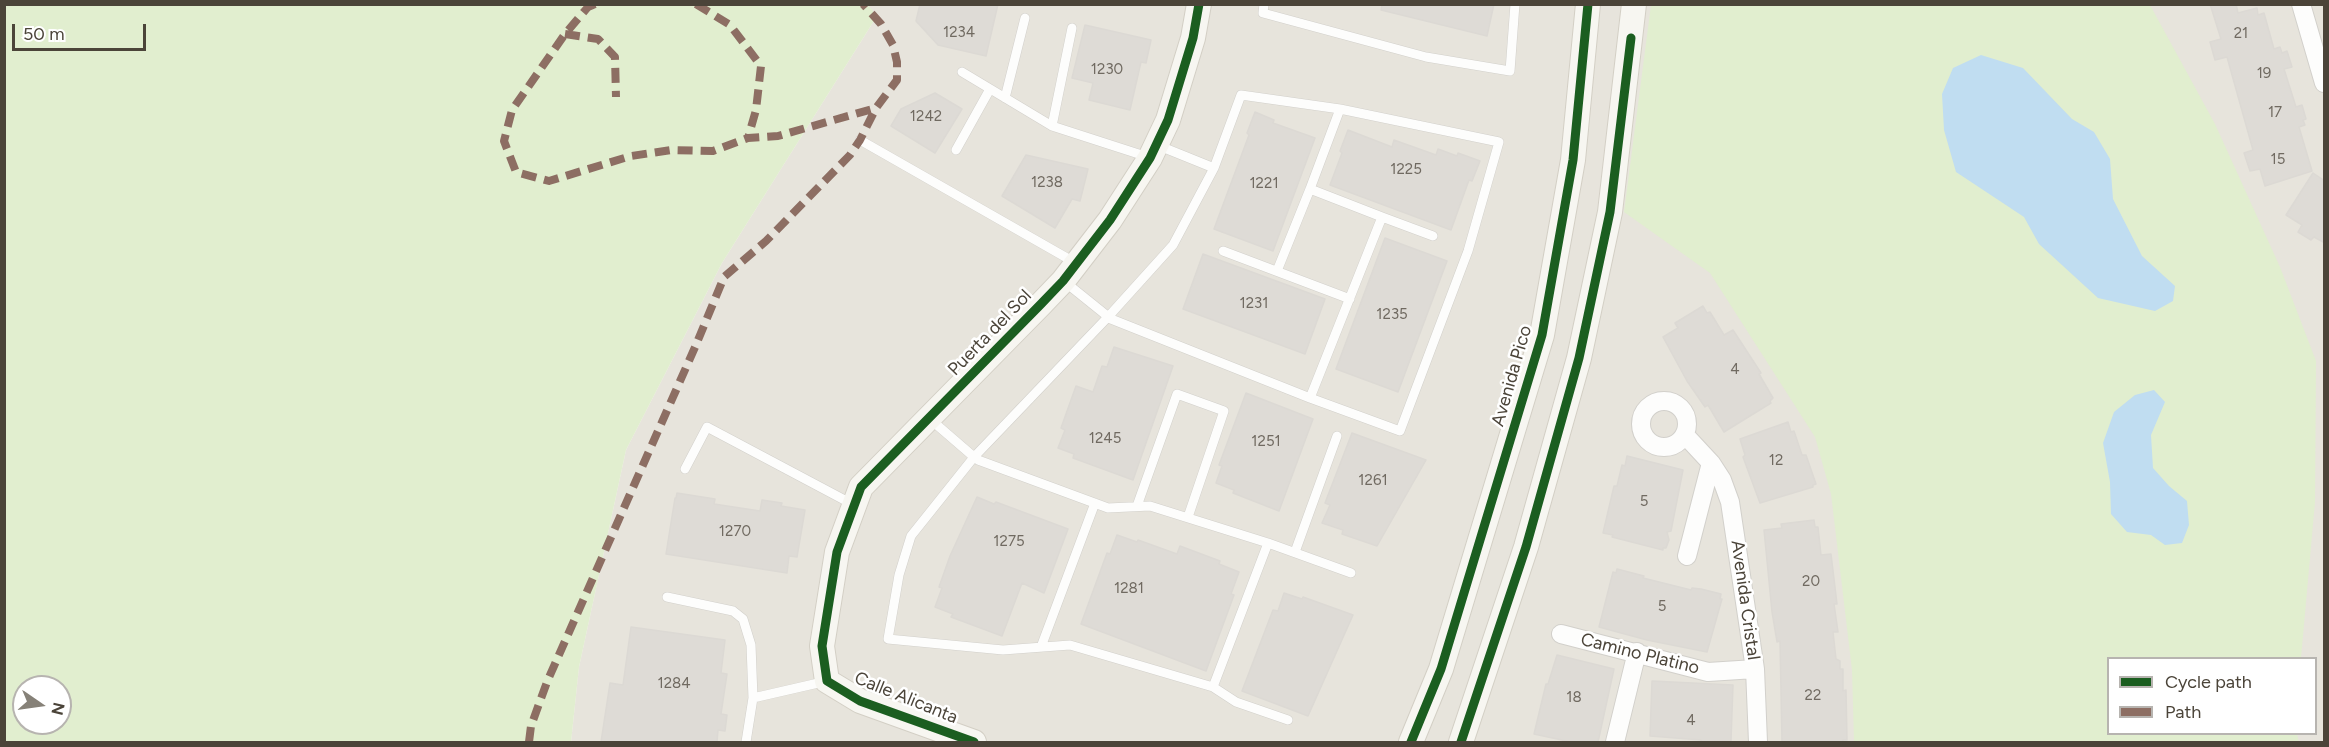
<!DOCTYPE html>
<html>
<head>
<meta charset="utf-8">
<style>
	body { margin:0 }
	#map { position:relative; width:2329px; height:747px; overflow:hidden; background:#f4f2ee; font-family:Figtree,sans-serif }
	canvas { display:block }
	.frame { position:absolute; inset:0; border:6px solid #4b4439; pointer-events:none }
	.legend { position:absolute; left:2107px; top:657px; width:210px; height:78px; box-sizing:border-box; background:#fff; border:2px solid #b7b4b0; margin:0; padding:8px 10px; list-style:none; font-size:18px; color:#4b4439 }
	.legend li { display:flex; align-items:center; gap:12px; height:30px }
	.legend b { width:30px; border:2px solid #b7b4b0 }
	.north { position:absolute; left:12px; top:675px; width:60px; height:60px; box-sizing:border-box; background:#fff; border:2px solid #b7b4b0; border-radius:50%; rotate:103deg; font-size:16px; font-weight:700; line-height:24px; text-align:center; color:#4b4439 }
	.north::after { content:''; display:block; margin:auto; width:21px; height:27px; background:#868178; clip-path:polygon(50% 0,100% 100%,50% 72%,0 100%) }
	.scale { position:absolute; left:12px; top:24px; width:134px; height:27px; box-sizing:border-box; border:3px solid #4b4439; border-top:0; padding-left:8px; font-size:18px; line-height:21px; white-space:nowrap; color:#4b4439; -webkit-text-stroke:4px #fff; paint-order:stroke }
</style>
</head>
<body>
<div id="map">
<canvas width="2329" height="747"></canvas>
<div class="frame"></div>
<ul class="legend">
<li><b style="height:8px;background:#1b5e20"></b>Cycle path</li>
<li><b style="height:8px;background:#8d6e63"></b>Path</li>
</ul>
<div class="north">N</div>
<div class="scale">50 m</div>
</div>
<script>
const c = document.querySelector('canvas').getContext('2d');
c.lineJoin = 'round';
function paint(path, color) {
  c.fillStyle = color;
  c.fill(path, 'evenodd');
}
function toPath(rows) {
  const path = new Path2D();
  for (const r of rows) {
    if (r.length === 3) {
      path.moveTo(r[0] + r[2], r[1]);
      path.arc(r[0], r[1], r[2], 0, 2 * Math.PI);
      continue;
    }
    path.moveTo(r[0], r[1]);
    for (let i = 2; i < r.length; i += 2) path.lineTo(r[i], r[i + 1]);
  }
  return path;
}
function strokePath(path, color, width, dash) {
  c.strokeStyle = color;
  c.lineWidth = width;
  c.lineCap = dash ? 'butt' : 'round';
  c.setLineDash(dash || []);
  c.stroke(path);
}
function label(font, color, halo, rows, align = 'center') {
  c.font = font + ' Figtree,sans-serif';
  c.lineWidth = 5;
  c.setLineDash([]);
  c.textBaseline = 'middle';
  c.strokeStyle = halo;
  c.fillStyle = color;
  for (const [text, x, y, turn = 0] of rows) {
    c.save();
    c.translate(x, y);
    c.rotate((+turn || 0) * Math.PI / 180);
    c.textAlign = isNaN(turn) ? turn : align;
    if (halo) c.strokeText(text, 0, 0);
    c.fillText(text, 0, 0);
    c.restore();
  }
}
paint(toPath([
	[867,5,2324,5,2324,742,571,742,579,667,626,450,722,263,877,16],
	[2108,658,2316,658,2316,734,2108,734]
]), '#e7e4dc');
paint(toPath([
	[867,4,877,16,722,263,626,450,579,667,571,742,5,742,5,5],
	[24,687,60,687,60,723,24,723],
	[1651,5,2150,5,2215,124,2280,267,2316,361,2315,502,2301,658,2108,658,2108,734,2297,734,2299,742,1854,742,1852,670,1831,494,1815,437,1710,273,1624,212]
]), '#e1eecf');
paint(toPath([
	[1981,55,2023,68,2072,119,2094,132,2110,159,2113,199,2142,256,2175,286,2173,301,2155,311,2098,298,2039,244,2024,217,1956,172,1944,130,1942,94,1953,68],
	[2154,390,2165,402,2151,435,2153,468,2169,486,2187,501,2189,525,2182,543,2165,545,2151,535,2127,532,2111,514,2110,482,2103,443,2114,412,2135,395]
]), '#c0ddf1');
const building = toPath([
	[920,4,998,4,986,56,938,45,916,21,920,4],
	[1382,4,1494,4,1487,36,1381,10,1382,4],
	[2210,4,2236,4,2238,13,2257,8,2258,15,2264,13,2274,49,2280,47,2282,53,2287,51,2292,67,2284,69,2296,107,2302,105,2306,119,2303,120,2305,125,2299,127,2312,171,2265,186,2260,169,2250,171,2244,153,2253,150,2227,57,2215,60,2210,42,2221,39,2210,4],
	[1085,25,1151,40,1146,63,1141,62,1130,110,1089,100,1093,83,1072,78,1085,25],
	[935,93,962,109,935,153,891,126,901,109,935,93],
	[1255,112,1274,120,1273,123,1315,138,1273,251,1214,229,1249,135,1247,133,1255,112],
	[1348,130,1392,147,1394,140,1436,155,1438,149,1457,156,1458,153,1480,161,1472,181,1469,180,1451,230,1330,185,1342,153,1340,151,1348,130],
	[1026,155,1088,169,1080,201,1072,199,1055,228,1002,196,1026,155],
	[2313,173,2325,181,2325,243,2314,237,2311,240,2298,232,2302,225,2286,215,2313,173],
	[1385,238,1447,261,1398,392,1336,369,1385,238],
	[1203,254,1325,299,1305,354,1183,309,1203,254],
	[1703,306,1707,313,1710,312,1724,335,1733,330,1761,373,1759,374,1773,398,1770,401,1771,403,1724,432,1708,405,1705,407,1687,381,1663,337,1678,328,1675,323,1703,306],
	[1114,347,1173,366,1133,480,1073,458,1074,454,1058,448,1065,430,1061,428,1076,386,1093,392,1102,366,1107,367,1114,347],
	[1246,393,1313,419,1279,511,1233,493,1234,490,1216,483,1222,466,1219,465,1246,393],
	[1788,422,1791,432,1794,431,1802,455,1806,455,1816,484,1813,485,1813,487,1760,503,1743,457,1745,455,1740,439,1788,422],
	[1352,433,1426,460,1377,546,1342,534,1343,530,1322,523,1330,505,1325,503,1352,433],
	[1627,456,1683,470,1671,531,1667,532,1669,540,1666,548,1663,548,1663,550,1612,537,1613,535,1603,533,1614,486,1617,486,1622,465,1625,466,1627,456],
	[677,493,715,499,714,504,760,511,762,500,782,503,781,506,805,510,797,557,789,556,787,573,666,554,675,498,676,498,677,493],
	[977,497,994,504,996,502,1068,529,1044,593,1022,583,1002,636,951,617,953,614,935,607,942,588,939,587,950,556,977,497],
	[1814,520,1815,527,1818,527,1821,555,1831,554,1837,604,1834,604,1838,632,1833,632,1836,659,1840,661,1840,669,1843,669,1843,691,1846,690,1847,740,1843,740,1843,742,1782,742,1780,641,1777,642,1772,612,1764,530,1782,528,1781,524,1814,520],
	[1117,535,1137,542,1138,540,1177,554,1180,546,1220,561,1219,564,1239,572,1231,594,1234,595,1206,671,1081,624,1107,553,1110,554,1117,535],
	[1617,569,1644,576,1643,578,1691,590,1692,588,1701,589,1721,594,1720,599,1722,599,1707,652,1647,640,1599,627,1613,572,1616,573,1617,569],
	[1284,593,1302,599,1303,597,1353,615,1308,716,1242,691,1273,610,1278,611,1284,593],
	[631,627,725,640,721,673,727,674,721,714,727,715,725,731,718,730,717,742,601,742,610,683,623,685,631,627],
	[1557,655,1614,669,1598,742,1571,742,1534,734,1546,684,1548,684,1557,655],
	[1652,681,1733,685,1731,741,1701,742,1701,740,1650,736,1652,681]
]);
paint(building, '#dedbd6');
strokePath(building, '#dcd9d4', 1.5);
const lane = toPath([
	[1264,4,1263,13,1426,57,1510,71,1515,4],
	[962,72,1052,126,1148,157],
	[1005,98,1025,18],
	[1052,126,1072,28],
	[860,140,1074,262],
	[956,150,990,89],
	[1382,217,1433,236],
	[1223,251,1350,299],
	[1277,271,1310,189],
	[1065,282,1111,319,1310,398,1400,431,1468,251,1499,142,1340,109,1241,95,1214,168,1157,145],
	[1310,398,1382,217,1310,189,1340,109],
	[930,419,974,457,978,460,1108,508,1150,506,1268,543,1213,687,1070,645,1003,650,888,639,899,575,911,536,974,457,1108,317,1173,245,1214,168],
	[685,469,707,427,854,505],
	[1137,506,1177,394,1224,411,1188,517],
	[1268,543,1351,573],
	[1295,552,1337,436],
	[667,597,733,611,743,619,751,645,753,698],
	[1041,647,1095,503],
	[1213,687,1236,702,1288,720],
	[746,742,753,698,827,681]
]);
const street = toPath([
	[2301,4,2324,83],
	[1664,424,23],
	[1685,435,1711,463,1722,480,1730,502,1755,669,1758,742],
	[1687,556,1711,463],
	[1561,634,1708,672,1755,669],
	[1615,742,1637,652]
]);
const secondary = toPath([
	[974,742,860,701,827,681,822,646,837,552,861,487,1041,304,1063,281,1110,220,1150,158,1168,120,1193,38,1199,4],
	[1411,742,1441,669,1542,335,1573,160,1588,4],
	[1461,742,1526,547,1579,358,1610,212,1634,4]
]);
strokePath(lane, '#d2d0cb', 10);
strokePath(street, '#d2d0cb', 20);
strokePath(secondary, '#d3cfc5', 26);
strokePath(lane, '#fdfdfc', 9);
strokePath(street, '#fdfdfc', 18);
strokePath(secondary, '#f7f6f1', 24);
strokePath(toPath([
	[595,4,588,7,565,34,512,110,504,141,516,172,549,181,631,156,671,150,713,151,748,138,778,136,876,108],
	[696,4,730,25,761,66,756,110,748,138],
	[565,34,598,39,615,57,616,97],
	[529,742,531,726,547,682,696,345,724,277,766,241,850,155,860,140,876,108,897,80,897,62,893,45,881,24,863,4]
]), '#8d6e63', 8, [15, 8]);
strokePath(toPath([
	[974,742,860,701,827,681,822,646,837,552,861,487,1041,304,1063,281,1110,220,1150,158,1168,120,1193,38,1199,4],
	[1411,742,1441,669,1542,335,1573,160,1588,4],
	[1461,742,1526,547,1579,358,1610,212,1631,38]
]), '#1b5e20', 9);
label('15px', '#706a61', null, [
	["1234",959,33],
	["21",2241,34],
	["1230",1107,70],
	["19",2264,74],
	["17",2275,113],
	["1242",926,117],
	["15",2278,160],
	["1225",1406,170],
	["1238",1047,183],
	["1221",1264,184],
	["1231",1254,304],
	["1235",1392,315],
	["4",1735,370],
	["1245",1105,439],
	["1251",1266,442],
	["12",1776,461],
	["1261",1373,481],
	["5",1644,502],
	["1270",735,532],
	["1275",1009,542],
	["20",1811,582],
	["1281",1129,589],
	["5",1662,607],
	["1284",674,684],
	["22",1813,696],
	["18",1574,698],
	["4",1691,721]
]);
label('18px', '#4b4439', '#fff', [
	["Puerta del Sol",990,333,-46],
	["Avenida Pico",1512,376,-74],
	["Avenida Cristal",1745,600,82],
	["Camino Platino",1640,654,14],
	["Calle Alicanta",906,698,22]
]);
</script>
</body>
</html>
